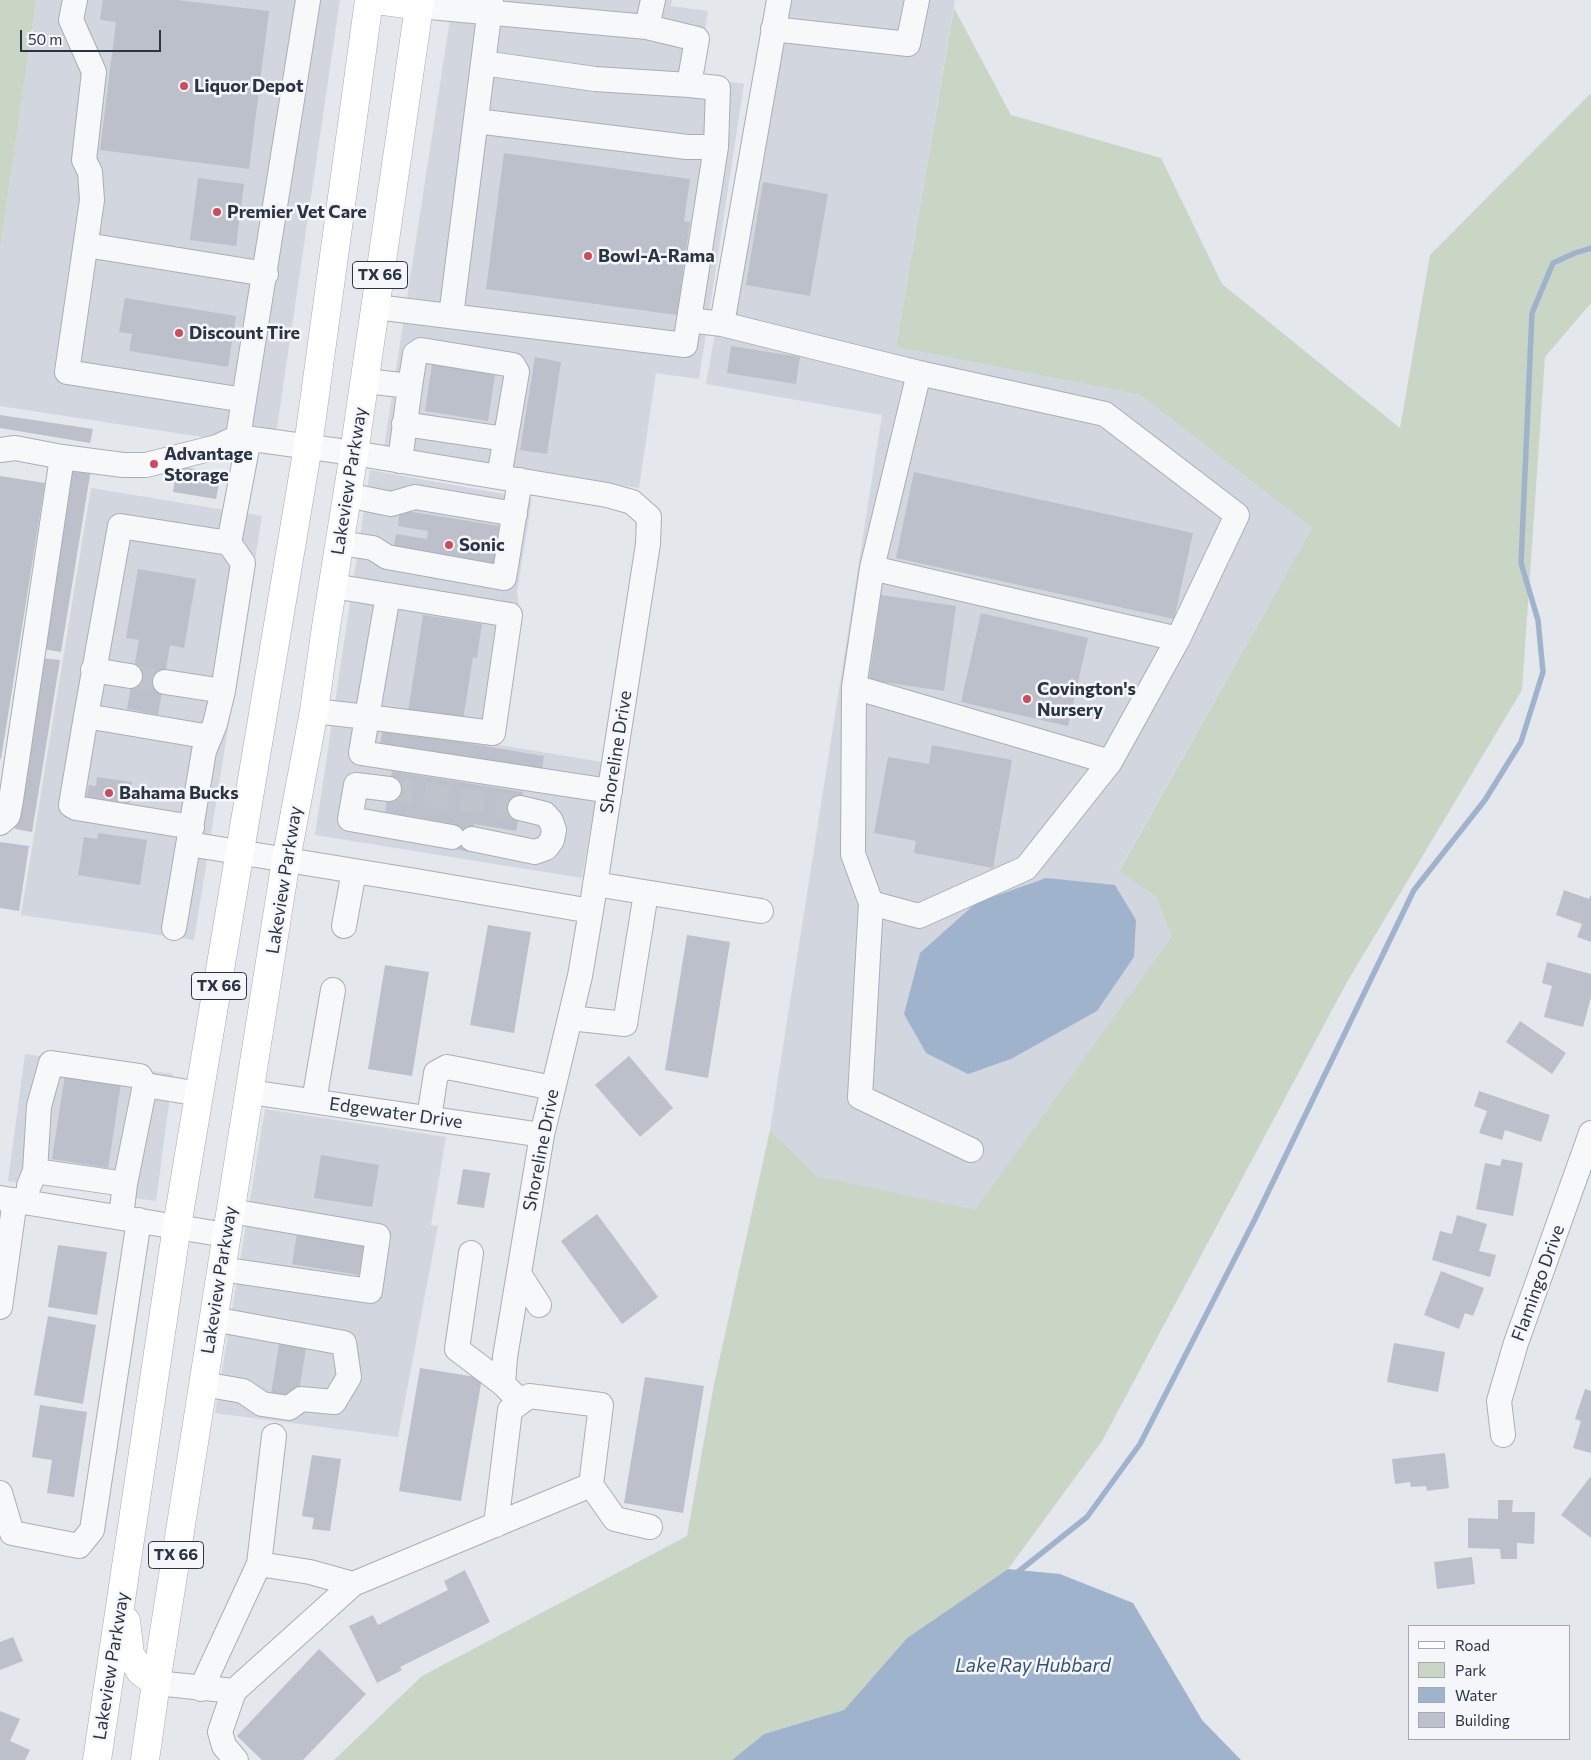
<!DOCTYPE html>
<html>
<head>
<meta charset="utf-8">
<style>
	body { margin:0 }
	#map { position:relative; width:1591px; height:1760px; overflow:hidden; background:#e4e7ec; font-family:Commissioner,sans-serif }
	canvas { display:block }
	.legend { position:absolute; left:1408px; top:1625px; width:162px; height:115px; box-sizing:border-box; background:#f4f6f9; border:1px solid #a4a8b1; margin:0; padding:6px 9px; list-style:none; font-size:15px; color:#2b3445 }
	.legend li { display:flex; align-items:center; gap:10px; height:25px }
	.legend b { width:25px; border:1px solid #a4a8b1 }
	.scale { position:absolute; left:20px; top:30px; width:141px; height:22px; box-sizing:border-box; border:2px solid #2b3445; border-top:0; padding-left:6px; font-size:15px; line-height:18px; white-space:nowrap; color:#2b3445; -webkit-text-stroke:4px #f4f6f9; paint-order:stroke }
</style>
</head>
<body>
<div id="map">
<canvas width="1591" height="1760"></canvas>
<ul class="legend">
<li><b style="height:6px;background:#fff"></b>Road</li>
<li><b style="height:14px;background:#c9d6c5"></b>Park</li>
<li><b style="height:14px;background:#9fb4cc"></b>Water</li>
<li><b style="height:14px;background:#bbc0ca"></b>Building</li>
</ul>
<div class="scale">50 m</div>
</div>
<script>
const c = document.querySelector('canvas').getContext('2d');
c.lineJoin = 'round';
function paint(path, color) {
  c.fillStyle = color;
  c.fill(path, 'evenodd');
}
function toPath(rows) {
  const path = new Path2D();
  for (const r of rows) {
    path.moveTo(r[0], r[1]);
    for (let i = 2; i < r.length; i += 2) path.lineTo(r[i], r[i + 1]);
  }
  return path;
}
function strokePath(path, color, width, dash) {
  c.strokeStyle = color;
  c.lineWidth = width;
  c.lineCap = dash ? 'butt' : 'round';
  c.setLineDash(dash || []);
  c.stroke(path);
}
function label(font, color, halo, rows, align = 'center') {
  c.font = font + ' Commissioner,sans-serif';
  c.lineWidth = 5;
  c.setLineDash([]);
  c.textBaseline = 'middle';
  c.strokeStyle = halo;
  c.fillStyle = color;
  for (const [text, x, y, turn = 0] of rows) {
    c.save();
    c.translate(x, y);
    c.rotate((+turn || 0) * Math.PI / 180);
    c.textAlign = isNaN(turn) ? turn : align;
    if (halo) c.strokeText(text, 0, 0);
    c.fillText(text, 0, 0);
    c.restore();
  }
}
paint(toPath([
	[36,0,340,0,274,448,0,406,0,251],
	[453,0,672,0,671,6,708,11,698,77,744,84,699,379,656,373,639,488,384,447],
	[774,0,955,0,896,347,1140,395,1312,528,1119,870,1155,896,1172,936,975,1211,817,1176,770,1130,882,415,706,384],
	[370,470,532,499,517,592,519,609,499,745,602,762,582,878,315,835],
	[91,488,262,516,194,940,21,915],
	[25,1054,173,1074,156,1201,8,1181],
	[265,1109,446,1137,431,1225,438,1226,398,1437,215,1413]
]), '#d2d6de');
paint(toPath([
	[0,0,36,0,0,251],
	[954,8,1011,115,1161,158,1222,284,1400,428,1430,255,1591,93,1591,303,1545,357,1522,690,1347,982,1102,1441,1008,1569,907,1638,844,1710,764,1734,732,1760,334,1760,422,1676,687,1536,714,1384,770,1130,817,1176,975,1210,1172,936,1155,896,1119,871,1312,528,1140,395,896,347]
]), '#c9d6c5');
paint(toPath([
	[1046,878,1115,885,1136,920,1134,957,1097,1011,1011,1059,968,1074,926,1053,904,1014,920,953,976,903],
	[1008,1569,1060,1574,1133,1603,1202,1720,1241,1760,732,1760,764,1734,844,1710,907,1638]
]), '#9fb4cc');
strokePath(toPath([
	[1014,1575,1087,1517,1140,1444,1255,1219,1414,890,1485,800,1521,742,1543,672,1538,620,1521,563,1532,313,1553,263,1575,253,1591,248]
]), '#9fb4cc', 5.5);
paint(toPath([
	[103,0,177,0,269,11,249,169,100,150,116,22,100,20],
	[504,153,690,179,684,221,690,222,677,315,486,289],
	[198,178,244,184,236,246,190,240],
	[763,182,828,194,810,296,746,285],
	[125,298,236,316,228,367,129,351,132,334,119,332],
	[731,346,800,357,796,384,727,373],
	[535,357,561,362,547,454,520,450],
	[433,358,496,368,488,421,425,411],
	[0,415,93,429,90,443,0,428],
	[73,466,91,469,61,652,43,649],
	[177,466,221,473,216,499,173,492],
	[914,472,1193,533,1174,619,896,558],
	[0,476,45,483,1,759,0,759],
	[400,510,506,527,500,568,393,551,396,534,427,539,428,531,398,526],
	[138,569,196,579,184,648,170,645,158,715,127,709,139,640,126,638],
	[881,595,956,606,944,691,869,680],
	[981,613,1088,638,1068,726,961,702],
	[423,615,482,624,477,658,473,657,463,720,408,712],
	[42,658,60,660,32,832,15,829],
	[383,729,544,756,542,770,380,744],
	[932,745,1012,760,993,868,914,853,916,841,874,833,888,757,929,764],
	[392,771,523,792,516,831,474,824,470,852,450,848,454,824,385,812],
	[97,777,132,782,128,810,86,800,89,785,96,786],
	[98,833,147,840,140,885,78,875,84,837,97,839],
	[0,842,29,846,19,911,0,908],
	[1564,890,1589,899,1591,894,1591,942,1577,937,1582,924,1556,915],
	[488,925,531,932,514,1033,470,1025],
	[687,935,730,942,708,1078,665,1070],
	[1547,962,1591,974,1591,997,1583,1027,1544,1017,1552,986,1542,983],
	[385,965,429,972,412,1076,368,1069],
	[1520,1021,1566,1053,1552,1074,1506,1042],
	[629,1056,673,1108,640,1137,595,1085],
	[66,1068,122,1077,108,1168,52,1159],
	[1479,1091,1550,1115,1541,1142,1505,1130,1502,1140,1479,1133,1487,1111,1474,1106],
	[321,1155,379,1165,372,1207,314,1198],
	[1502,1159,1523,1163,1513,1216,1476,1209,1485,1163,1500,1166],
	[463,1169,490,1173,484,1208,457,1204],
	[597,1214,658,1297,622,1324,561,1241],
	[1457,1215,1487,1224,1479,1251,1496,1255,1490,1277,1432,1260,1440,1231,1452,1234],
	[298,1228,365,1239,359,1275,292,1264],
	[58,1245,107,1252,97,1315,48,1307],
	[1441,1271,1484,1288,1473,1316,1465,1313,1459,1329,1424,1315],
	[48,1316,96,1325,83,1404,34,1395],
	[1394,1343,1445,1352,1438,1392,1387,1382],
	[279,1344,306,1348,298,1398,271,1394],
	[420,1368,482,1378,461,1501,399,1491],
	[645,1377,704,1386,683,1513,624,1503],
	[1585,1389,1591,1391,1591,1453,1573,1448,1581,1421,1575,1419],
	[40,1405,87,1412,74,1497,47,1493,52,1460,32,1457],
	[1445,1453,1449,1488,1427,1491,1426,1486,1411,1487,1410,1482,1395,1484,1392,1459],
	[312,1455,341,1459,330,1531,312,1529,314,1518,302,1516],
	[1591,1476,1591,1538,1561,1515],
	[1498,1500,1513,1500,1512,1512,1535,1512,1534,1544,1517,1543,1517,1559,1501,1559,1500,1549,1468,1548,1468,1518,1498,1519],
	[1472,1557,1475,1584,1437,1589,1434,1562],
	[465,1570,490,1622,400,1667,402,1670,377,1683,349,1626,373,1615,378,1625,448,1590,444,1581],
	[13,1637,23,1661,0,1670,0,1642],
	[319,1649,366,1694,303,1760,262,1760,237,1736],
	[0,1711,20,1719,10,1741,30,1750,25,1760,0,1760]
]), '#bbc0ca');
strokePath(toPath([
	[130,676,165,682],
	[389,789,520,808]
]), '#bfc3cb', 24, [24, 12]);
const minor = toPath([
	[75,0,71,20,94,72,84,160,90,172,92,200,67,372,244,400],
	[308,0,238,437,354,453,607,495,632,502,649,517,648,544,591,911,580,976,542,1135,505,1357,503,1384,521,1402],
	[419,6,647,27],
	[773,29,908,44,917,0],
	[483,63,595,79,689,85],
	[476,121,687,147,716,147],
	[86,245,266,274],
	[376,307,685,345,716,147,718,88,689,85,697,39,647,27,653,0],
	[451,316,491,0],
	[689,320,722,324,919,373,872,568,854,687,853,854,871,903,919,916,1026,868,1110,762,1178,639,872,568],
	[722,324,779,0],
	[919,373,1105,414,1237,515,1178,639],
	[365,381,410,386,415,354,421,350,513,365,517,372,499,477],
	[404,424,505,439],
	[0,450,15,448,62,457,123,465,146,465,217,447,238,437],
	[400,461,410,386],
	[347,495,391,504,415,497,515,514],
	[340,543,373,548,387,557,504,578,520,480],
	[333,586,388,595,367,717,493,733,510,615,388,595],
	[93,670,130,676],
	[165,682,223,691],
	[854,687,1110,762],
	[314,711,367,717,361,753,610,791],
	[86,716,71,805,76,808,192,827],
	[210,737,86,716,120,526,229,543],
	[389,789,356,785,350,819,452,837],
	[0,823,8,816,11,800,62,457],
	[472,839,535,852,546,848,552,840,554,830,551,821,545,814,520,808],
	[189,844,416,881,591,911],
	[595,884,761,911],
	[871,903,860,1097,971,1150],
	[344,926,354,871],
	[174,928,204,751,215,724,223,691,243,563,229,543,249,438],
	[570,1018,625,1024,646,893],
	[250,1092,542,1135],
	[314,1101,333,990],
	[429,1118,436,1073,447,1067,553,1088],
	[35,1171,39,1106,51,1063,140,1076,145,1085],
	[125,1184,145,1085,200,1094],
	[29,1186,35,1171,125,1184,121,1217],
	[0,1198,226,1235],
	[471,1253,457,1349,503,1384],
	[221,1269,370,1291,378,1236,231,1211],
	[519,1274,539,1305],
	[0,1307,15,1200],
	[203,1384,243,1391,262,1404,289,1408,301,1399,334,1402,349,1377,344,1343,213,1319],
	[1503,1435,1499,1401,1516,1343,1591,1133],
	[591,1485,615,1519,650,1527],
	[0,1493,12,1533,79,1546,92,1530,139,1220],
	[259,1564,310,1572,353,1584],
	[156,1683,234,1691,353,1584,591,1485,601,1405,529,1396,510,1410,496,1525],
	[201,1689,259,1564,274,1436],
	[234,1691,220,1732,224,1746,236,1760]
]);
const major = toPath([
	[375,0,419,6],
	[126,1621,130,1654,140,1671,156,1683],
	[97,1760,177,1226,308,446,369,0],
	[145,1760,156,1683,286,860,314,711,326,627,354,453,420,0]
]);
strokePath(minor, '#a9aeb7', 26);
strokePath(major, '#a3abb8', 29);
strokePath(minor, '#f7f8fa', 24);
strokePath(major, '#fff', 28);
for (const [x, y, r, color] of [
	[184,86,5,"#d1495b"],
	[217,212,5,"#d1495b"],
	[588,256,5,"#d1495b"],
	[179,333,5,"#d1495b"],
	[154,464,5,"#d1495b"],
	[449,545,5,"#d1495b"],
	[1027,699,5,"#d1495b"],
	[109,793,5,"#d1495b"]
]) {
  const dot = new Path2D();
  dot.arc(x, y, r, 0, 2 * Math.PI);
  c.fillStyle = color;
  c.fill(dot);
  strokePath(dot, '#f4f6f9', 2);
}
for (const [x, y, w] of [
	[380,275,55],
	[219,986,55],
	[176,1555,55]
]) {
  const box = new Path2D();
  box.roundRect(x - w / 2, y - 13.5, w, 27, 4);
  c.fillStyle = '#f4f6f9';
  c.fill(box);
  strokePath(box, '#2b3445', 1);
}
label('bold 16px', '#2b3445', null, [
	["TX 66",380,275],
	["TX 66",219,986],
	["TX 66",176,1555]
]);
label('bold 18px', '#2b3445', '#f4f6f9', [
	["Liquor Depot",194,86],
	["Premier Vet Care",227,212],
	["Bowl-A-Rama",598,256],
	["Discount Tire",189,333],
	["Advantage",164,454],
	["Storage",164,475],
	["Sonic",459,545],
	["Covington's",1037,689],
	["Nursery",1037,710],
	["Bahama Bucks",119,793]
], 'left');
label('18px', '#2b3445', '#f4f6f9', [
	["Lakeview Parkway",349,481,-81],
	["Shoreline Drive",616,752,-81],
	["Lakeview Parkway",284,880,-81],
	["Edgewater Drive",396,1113,8],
	["Shoreline Drive",541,1150,-79],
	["Lakeview Parkway",219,1280,-81],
	["Flamingo Drive",1538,1283,-70],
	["Lakeview Parkway",111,1666,-81]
]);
label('italic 19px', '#34527a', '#f4f6f9', [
	["Lake Ray Hubbard",1033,1666]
]);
</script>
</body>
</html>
